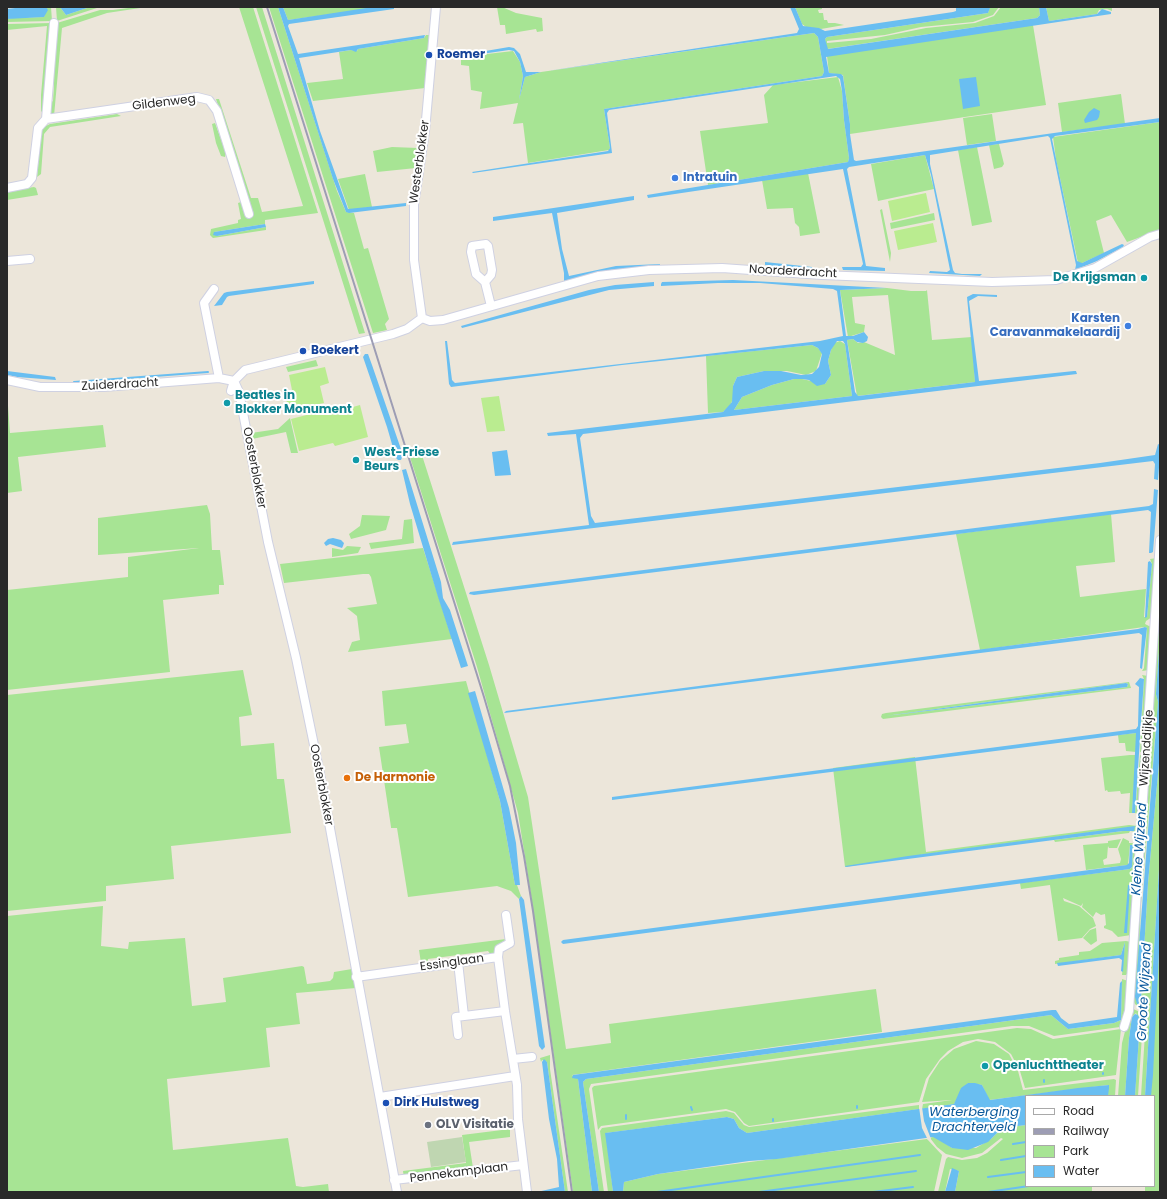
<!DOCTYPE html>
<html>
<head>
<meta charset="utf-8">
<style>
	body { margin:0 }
	#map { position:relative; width:1167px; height:1199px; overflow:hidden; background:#ece6da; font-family:Poppins,sans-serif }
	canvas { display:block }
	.frame { position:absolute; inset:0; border:8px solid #292929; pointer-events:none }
	.legend { position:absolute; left:1025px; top:1095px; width:130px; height:92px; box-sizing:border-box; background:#fff; border:1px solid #a9a9a9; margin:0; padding:5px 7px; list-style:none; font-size:12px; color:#292929 }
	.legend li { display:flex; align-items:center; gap:8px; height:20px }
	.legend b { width:20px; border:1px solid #a9a9a9 }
</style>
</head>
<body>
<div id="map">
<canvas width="1167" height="1199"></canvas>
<div class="frame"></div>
<ul class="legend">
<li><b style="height:5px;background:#fff"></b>Road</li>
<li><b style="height:5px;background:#9d9db4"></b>Railway</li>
<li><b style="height:11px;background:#a7e494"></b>Park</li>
<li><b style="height:11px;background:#69bef1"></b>Water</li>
</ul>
</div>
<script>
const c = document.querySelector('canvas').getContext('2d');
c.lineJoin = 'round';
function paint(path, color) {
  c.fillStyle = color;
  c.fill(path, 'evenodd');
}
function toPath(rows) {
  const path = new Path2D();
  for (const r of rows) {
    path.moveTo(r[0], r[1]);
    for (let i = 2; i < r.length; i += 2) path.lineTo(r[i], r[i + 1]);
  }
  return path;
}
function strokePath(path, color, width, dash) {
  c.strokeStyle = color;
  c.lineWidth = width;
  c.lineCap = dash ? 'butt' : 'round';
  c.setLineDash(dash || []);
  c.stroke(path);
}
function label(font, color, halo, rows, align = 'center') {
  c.font = font + ' Poppins,sans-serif';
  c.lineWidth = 4;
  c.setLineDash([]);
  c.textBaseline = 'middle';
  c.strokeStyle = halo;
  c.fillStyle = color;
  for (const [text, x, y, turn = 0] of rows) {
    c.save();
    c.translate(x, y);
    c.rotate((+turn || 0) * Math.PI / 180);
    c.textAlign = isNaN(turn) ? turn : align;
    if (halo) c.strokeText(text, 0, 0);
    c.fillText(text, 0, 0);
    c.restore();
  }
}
paint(toPath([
	[46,7,51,7,52,21,7,22,7,19,13,18,44,17],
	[56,7,60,7,66,15,90,7,100,7,57,21],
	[136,7,147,7,107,13,62,28,54,116,52,115,50,112,50,103,53,101,54,85,52,82,57,23,100,10,113,10],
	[239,7,253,7,318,213,265,220,265,224,214,232,217,236,266,227,266,230,213,238,210,235,211,229,238,223,238,220,241,219,238,203,241,202,252,213,216,99,219,99,251,198,258,198,262,212,303,206],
	[256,7,262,7,365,333,359,334],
	[269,7,278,7,337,191,346,212,354,213,364,249,368,248,389,319,385,324,387,330,373,333],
	[283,7,384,7,288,20],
	[497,7,502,7,516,13,542,18,543,31,537,32,536,29,506,34,505,25,500,25],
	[795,7,822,7,822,9,818,10,819,13,823,13,824,20,827,20,828,23,835,23,844,25,821,29,806,27,802,24],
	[990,7,999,7,993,15,973,22,921,27,885,35,827,41,827,43,871,39,926,28,975,23,994,16,1001,7,1039,7,1040,15,1037,18,827,49,826,47,825,39,827,37,988,13],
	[1046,7,1112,7,1112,11,1107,9,1099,10,1097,14,1049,21],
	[52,23,43,113,41,111,41,95,47,26,7,30,7,24],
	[1033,25,1046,105,850,134,850,124,843,75,829,73,827,56],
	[814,33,818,37,824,72,822,76,604,109,610,148,609,150,528,163,523,123,513,124,518,103,480,109,482,92,471,90,469,66,461,65,461,57,513,51,520,62,523,76,519,100,525,77,541,72],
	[426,35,429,35,425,88,313,101,307,83,343,79,339,52,351,50,357,51,358,49,424,38],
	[838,77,842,91,844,120,849,158,848,162,708,185,700,131,768,123,764,95,773,85],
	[1121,94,1125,124,1062,132,1058,103],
	[117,114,121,116,50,127,44,134,41,174,37,177,41,133,44,127,50,124],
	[992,114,996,141,967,145,963,118],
	[1160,122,1160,230,1127,242,1111,215,1096,221,1104,253,1082,263,1078,263,1056,159,1053,137],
	[215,123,226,153,225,157,221,156,216,143,212,124],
	[999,144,1004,164,1002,167,994,169,989,145],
	[392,147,418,148,416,168,377,172,373,151],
	[977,147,992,222,972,226,958,150],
	[925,155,934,189,878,201,871,164],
	[808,173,820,233,800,236,799,227,795,223,793,208,767,209,762,180],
	[365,174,372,207,349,210,338,179],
	[34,187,36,188,38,195,7,200,7,191],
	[882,209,891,253,890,262,880,210],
	[934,213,935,220,891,229,890,223],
	[887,288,911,291,926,291,927,290,932,340,972,337,975,382,857,396,847,340,853,339,858,343,864,342,895,355,888,295,852,297,855,323,865,325,864,332,848,337,840,290],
	[840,341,845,344,852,396,734,410,742,397,772,385,794,379,802,379,825,384,831,375,828,361,831,350,834,343],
	[812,345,818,348,822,353,816,371,806,375,787,371,764,371,737,377,733,386,733,399,730,406,723,412,708,413,706,356],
	[316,360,318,366,288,372,286,367],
	[7,392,10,433,103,425,106,447,18,457,22,491,7,493],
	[290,418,298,453,291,453,286,432,252,439,251,433,278,429],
	[420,449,489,665,528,797,566,1049,611,1043,609,1024,876,989,882,1032,572,1075,578,1079,592,1192,573,1192,531,895,518,813,477,667,408,451],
	[207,505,210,514,212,550,220,550,224,585,219,585,219,594,163,600,170,672,7,690,7,590,128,577,128,557,199,548,98,555,98,518],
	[1111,514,1115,562,1076,566,1080,597,1146,589,1144,617,1147,617,1152,564,1150,559,1157,558,1152,617,1146,621,1145,624,1151,627,1149,670,1142,671,1144,668,1147,628,1144,627,980,650,956,534],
	[362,515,390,516,386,530,351,539,349,534,360,526],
	[412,519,414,543,371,549,369,543,402,539,404,520],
	[347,546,361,547,358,553,332,557,332,548,343,550],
	[423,548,452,639,348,652,352,642,360,640,357,616,347,608,377,604,371,577,369,574,363,574,284,583,280,564],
	[1160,599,1160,638,1156,694,1158,702,1141,904,1137,1003,1141,1001,1148,883,1160,752,1160,853,1145,1096,1141,1096,1146,1018,1143,1011,1135,1004,1132,998,1143,835,1148,805,1147,786],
	[243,670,252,715,239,717,241,746,274,743,277,779,284,779,291,833,171,846,174,879,106,886,106,901,7,911,7,695],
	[1142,675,1148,676,1145,751,1140,752,1144,679],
	[466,681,500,801,515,885,517,885,521,896,519,899,511,891,497,886,408,897,397,828,391,828,391,827,379,747,409,743,406,724,385,726,382,691],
	[1129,682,1131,688,883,719,881,717,882,714,886,713],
	[1126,683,1128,684,1127,687,885,716],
	[1136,733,1136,752,1126,751,1125,743,1119,743,1118,735],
	[1130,755,1136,755,1132,813,1129,813,1130,793,1121,794,1120,791,1108,792,1107,790,1105,791,1101,758],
	[1140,755,1143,756,1138,814,1135,813],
	[915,757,926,852,1129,825,1138,826,1137,832,1130,831,1129,833,1055,842,1054,840,1123,831,1134,831,1132,827,927,854,845,867,833,768],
	[1123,838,1129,841,1129,843,1138,843,1131,935,1118,937,1112,931,1104,928,1104,926,1106,925,1105,914,1101,915,1096,912,1093,917,1082,907,1083,903,1081,906,1063,898,1064,901,1079,906,1093,918,1096,926,1090,929,1082,938,1058,941,1050,885,1021,889,1020,883,1130,869,1132,867,1133,845,1130,845,1128,865,1086,870,1083,845,1108,843,1108,841,1121,839,1117,848,1109,848,1108,846,1107,858,1103,860,1104,865,1120,863,1121,859,1118,849],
	[103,906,101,946,128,949,129,942,185,938,192,1006,226,1002,223,978,302,966,304,967,307,984,330,981,333,978,334,972,352,969,356,988,296,993,300,1024,266,1028,270,1067,167,1079,173,1150,288,1138,296,1186,303,1187,328,1184,329,1192,7,1192,7,916],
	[1096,928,1097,941,1091,945,1083,938,1090,930],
	[1160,932,1160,1192,1145,1192,1145,1186,1154,1186,1154,1096,1151,1096,1151,1091],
	[506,939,502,945,496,947,496,955,491,955,488,951,428,959,428,964,421,963,419,950],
	[1126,941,1131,942,1128,973,1126,975,1122,975,1125,942,1121,955,1055,964,1055,961,1059,960,1059,958,1079,955,1079,952,1090,951,1102,943],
	[1122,979,1128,981,1126,1013,1120,1027,1054,1036,1029,1026,1012,1026,591,1084,589,1089,604,1192,599,1192,583,1082,586,1079,1051,1015,1068,1029,1114,1023,1121,1020],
	[1131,1008,1140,1012,1143,1020,1138,1096,1135,1096,1140,1021,1136,1013,1132,1017,1129,1038,1125,1096,1118,1096,1122,1043],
	[1017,1028,1031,1029,1053,1039,1121,1029,1116,1075,1025,1088,1020,1071,1011,1054,995,1042,978,1039,963,1042,948,1051,940,1059,926,1079,919,1102,749,1126,744,1123,735,1112,726,1109,601,1126,598,1130,592,1088,594,1086],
	[976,1041,994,1044,1009,1054,1018,1071,1023,1090,1114,1079,1116,1080,1115,1096,1108,1096,1108,1085,989,1100,982,1085,971,1083,968,1083,954,1104,922,1109,923,1104,952,1100,922,1102,929,1078,940,1061,954,1049],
	[550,1055,550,1069,568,1192,565,1192,547,1062,542,1060,541,1062,540,1058],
	[919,1105,919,1109,747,1133,739,1128,734,1119,727,1117,606,1133,613,1192,608,1192,600,1131,602,1128,726,1111,734,1113,744,1125,749,1127],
	[1026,1125,1026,1186,1092,1186,1092,1192,955,1192,959,1171,950,1169,945,1192,938,1192,946,1159,948,1157,962,1160,977,1158,987,1153,1003,1139,1001,1138,982,1153,962,1158,946,1154,937,1147,930,1138,935,1136,952,1148,976,1148,991,1139,1002,1128],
	[510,1129,510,1137,469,1142,473,1168,404,1178,403,1171,466,1163,462,1135],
	[927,1139,942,1155,934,1192,623,1192,624,1182,658,1174]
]), '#a7e494');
paint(toPath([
	[462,1137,466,1162,431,1167,427,1142]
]), '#bfd6b1');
paint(toPath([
	[926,193,930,212,892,221,888,201],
	[933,223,937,242,898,250,894,231],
	[325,367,329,383,320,386,324,403,289,410,284,392,292,390,289,375],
	[499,396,505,431,487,432,481,398],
	[360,405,368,437,335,446,333,443,299,451,291,419,326,410,328,414]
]), '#baec90');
paint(toPath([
	[23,7,46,7,48,10,44,17,7,19,7,9],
	[60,7,90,7,66,15],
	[278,7,283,7,288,20,373,7,394,7,394,9,289,24,288,26,298,54,425,35,424,38,358,49,356,52,351,50,299,58,320,131,348,209,406,203,406,206,349,213,346,212,333,179],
	[790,7,795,7,803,26,819,28,825,31,953,12,956,11,956,7,990,8,988,13,827,37,825,39,828,49,1037,18,1040,15,1039,7,1046,7,1049,21,1097,14,1102,9,1111,12,1111,14,826,57,829,73,841,74,843,76,850,124,850,134,854,160,856,161,1160,118,1160,122,1055,136,1052,139,1077,261,1082,263,1122,244,1124,245,1123,247,1097,261,1075,270,1076,265,1050,138,1048,136,930,155,930,164,953,270,955,273,962,274,982,274,980,276,929,273,930,271,947,272,950,270,931,175,925,155,849,167,847,169,866,266,885,268,885,271,843,270,842,267,861,267,863,264,843,169,648,198,647,195,848,162,849,158,844,120,842,91,840,79,836,76,609,110,607,113,612,153,473,173,472,172,608,151,610,148,604,109,822,76,824,72,818,37,814,33,547,71,797,33,799,29],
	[509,47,514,48,520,54,526,72,541,72,525,77,519,100,523,76,520,62,514,51,509,50,461,57,462,55],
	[976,77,980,106,963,109,959,79],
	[1094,108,1100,111,1099,117,1097,120,1085,123,1084,120,1089,112],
	[634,196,634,200,557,213,562,249,569,276,616,266,660,264,660,267,610,270,564,281,564,273,552,213,493,221,493,217],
	[265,224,266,227,217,236,213,235,214,232],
	[765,262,812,267,812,269,765,265],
	[733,280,887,288,840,290,846,336,853,336,864,332,868,337,867,341,863,343,857,342,853,339,847,340,855,392,858,396,975,382,967,297,973,294,997,295,997,297,978,296,969,301,979,381,1074,371,1076,371,1077,374,583,434,580,438,591,516,595,523,1100,463,1155,455,1158,444,1160,445,1160,455,1158,480,1154,479,1155,464,1153,461,452,545,453,542,589,525,576,434,548,436,547,433,723,412,732,402,733,386,737,377,764,371,781,371,801,375,812,374,819,367,822,354,818,348,812,345,622,365,451,387,449,384,445,341,447,341,452,380,455,383,820,341,843,336,837,291,833,289,760,283,718,283,661,286,661,284,662,282],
	[837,341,843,341,845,344,852,396,734,410,742,397,772,385,794,379,802,379,809,380,817,386,825,384,831,375,828,361,831,350],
	[314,281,314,284,229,296,227,297,222,305,214,306,224,293,227,292],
	[654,282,654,286,609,290,462,328,461,326,589,290,615,285],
	[365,354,368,354,372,365,403,455,401,460,398,460,396,458,387,427,363,357],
	[7,371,55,377,56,380,17,377,7,375],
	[507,450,511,475,495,476,492,452],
	[406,469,441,582,443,598,450,610,468,666,461,668,438,597,410,504,402,470],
	[1154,489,1158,490,1153,552,1151,553,1149,553,1151,512,1148,510,474,595,469,594,470,592,1149,506,1153,504],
	[328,539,333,538,341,540,344,543,343,546,342,548,330,544,326,546,324,543],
	[1150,561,1152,564,1147,617,1145,618,1148,562],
	[1145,627,1147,628,1142,669,1140,668,1142,635,1139,633,504,713,506,711,1138,629],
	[1160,638,1160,752,1148,883,1141,1001,1139,1005,1137,1004,1135,997,1158,702,1156,694],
	[1140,678,1144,679,1135,813,1132,813,1136,733,612,800,612,797,1136,729,1138,726,1139,687,1135,684],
	[1126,683,1128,684,1127,687,885,716],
	[475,691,509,808,516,843,520,885,515,885,500,801,468,693],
	[1135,826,1134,831,1123,831,846,867,845,866,908,856],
	[1130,845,1133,845,1132,867,1130,869,563,944,561,942,563,940,1127,865,1129,863],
	[1160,853,1160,932,1153,1075,1151,1096,1145,1096],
	[1128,885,1130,885,1127,933,1124,933],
	[521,896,524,900,545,1047,542,1050,539,1046,519,899],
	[1125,942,1123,972,1121,971,1122,960,1119,958,1058,966,1057,963,1121,955],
	[1122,981,1121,1020,1114,1023,1068,1029,1051,1015,586,1079,583,1082,599,1192,592,1192,578,1079,572,1078,573,1075,1052,1010,1056,1010,1061,1018,1069,1024,1117,1017,1120,983],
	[1135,1014,1138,1015,1140,1021,1135,1096,1125,1096,1129,1038,1132,1017],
	[544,1059,547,1062,565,1192,537,1192,559,1187,557,1159,549,1119,542,1062],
	[968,1083,975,1083,982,1085,990,1100,1078,1088,1109,1085,1109,1088,1108,1096,1026,1096,1026,1125,1002,1128,988,1142,968,1150,952,1148,933,1137,777,1159,749,1161,658,1174,624,1182,623,1192,613,1192,605,1133,727,1117,734,1119,739,1128,747,1133,954,1104,961,1088],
	[952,1168,959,1171,955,1192,945,1192]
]), '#69bef1');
paint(toPath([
	[919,1107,922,1107,924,1121,931,1139,928,1140,922,1128]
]), '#ece6da');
strokePath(toPath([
	[74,382,208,372],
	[1103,1073,1103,1074],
	[1044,1080,1044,1082],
	[857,1106,857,1108],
	[691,1107,692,1110],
	[626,1115,626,1119],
	[773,1119,773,1121],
	[1013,1144,1026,1142],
	[1001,1160,1026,1156],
	[988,1177,1026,1172],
	[657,1192,920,1155],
	[759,1192,916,1171],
	[873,1192,913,1187],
	[988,1192,1029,1186]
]), '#69bef1', 2);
const minor = toPath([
	[46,119,54,23],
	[7,188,27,184,32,178,38,128,46,119,197,97,209,100,217,111,249,214],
	[7,261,30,259],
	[485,282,476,274,471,252,472,246,486,244,488,246,492,270,491,275,485,282,491,306],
	[214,289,204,303,219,378],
	[422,318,430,321,443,320,598,276,649,270,722,268,822,275,992,282,1056,280,1095,268,1150,237,1160,234],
	[422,318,414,260,414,205,425,131,436,7],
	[7,380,40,387,104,387,219,378,234,381],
	[234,381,239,392,268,542,296,658,320,774,397,1192],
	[231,391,234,381,245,370,393,334,407,329,422,318],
	[498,957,505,1011,517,1085,518,1119,527,1192],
	[458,962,464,1016],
	[356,977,498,957,499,949,510,943,506,915],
	[1124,1027,1129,1011,1160,540],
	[458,1035,456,1017,505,1011],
	[513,1059,532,1057],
	[380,1097,515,1076],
	[394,1180,523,1165]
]);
strokePath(minor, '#cfd1e2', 10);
strokePath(minor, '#fff', 8);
strokePath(toPath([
	[267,7,484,697,510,786,524,856,533,911,572,1192]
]), '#9d9db4', 2);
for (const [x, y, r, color] of [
	[429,55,4,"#1a4fb4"],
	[675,178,4,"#3f7fe0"],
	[1144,278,4,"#0f9aa8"],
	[1128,326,4,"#3f7fe0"],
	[303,351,4,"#1a4fb4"],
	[227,403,4,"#0f9aa8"],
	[356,460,4,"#0f9aa8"],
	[347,778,4,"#e8710a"],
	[985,1066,4,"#0f9aa8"],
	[386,1103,4,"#1a4fb4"],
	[428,1125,4,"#6b7280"]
]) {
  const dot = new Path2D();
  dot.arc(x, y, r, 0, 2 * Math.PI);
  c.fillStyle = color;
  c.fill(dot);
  strokePath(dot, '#fff', 1.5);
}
label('bold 12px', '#164399', '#fff', [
	["Roemer",437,55],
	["Boekert",311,351],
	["Dirk Hulstweg",394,1103]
], 'left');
label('12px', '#292929', '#fff', [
	["Gildenweg",164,103,-7],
	["Westerblokker",420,162,-82],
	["Noorderdracht",793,272,3],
	["Zuiderdracht",120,385,-3],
	["Oosterblokker",254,468,79],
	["Wijzenddijkje",1147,748,-86],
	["Oosterblokker",321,785,79],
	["Essinglaan",452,963,-8],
	["Pennekamplaan",459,1173,-7]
]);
label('bold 12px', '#366cbe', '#fff', [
	["Intratuin",683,178],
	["Karsten",1120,319,"right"],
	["Caravanmakelaardij",1120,333,"right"]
], 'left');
label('bold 12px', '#0d838f', '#fff', [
	["De Krijgsman",1136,278,"right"],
	["Beatles in",235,396],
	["Blokker Monument",235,410],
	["West-Friese",364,453],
	["Beurs",364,467],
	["Openluchttheater",993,1066]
], 'left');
label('bold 12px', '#c56008', '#fff', [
	["De Harmonie",355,778]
], 'left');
label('bold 12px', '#5b616d', '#fff', [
	["OLV Visitatie",436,1125]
], 'left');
label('italic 13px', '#0a599c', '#fff', [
	["Kleine Wijzend",1140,849,-86],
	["Groote Wijzend",1145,992,-87],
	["Waterberging",974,1113],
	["Drachterveld",974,1128]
]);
</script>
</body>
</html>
